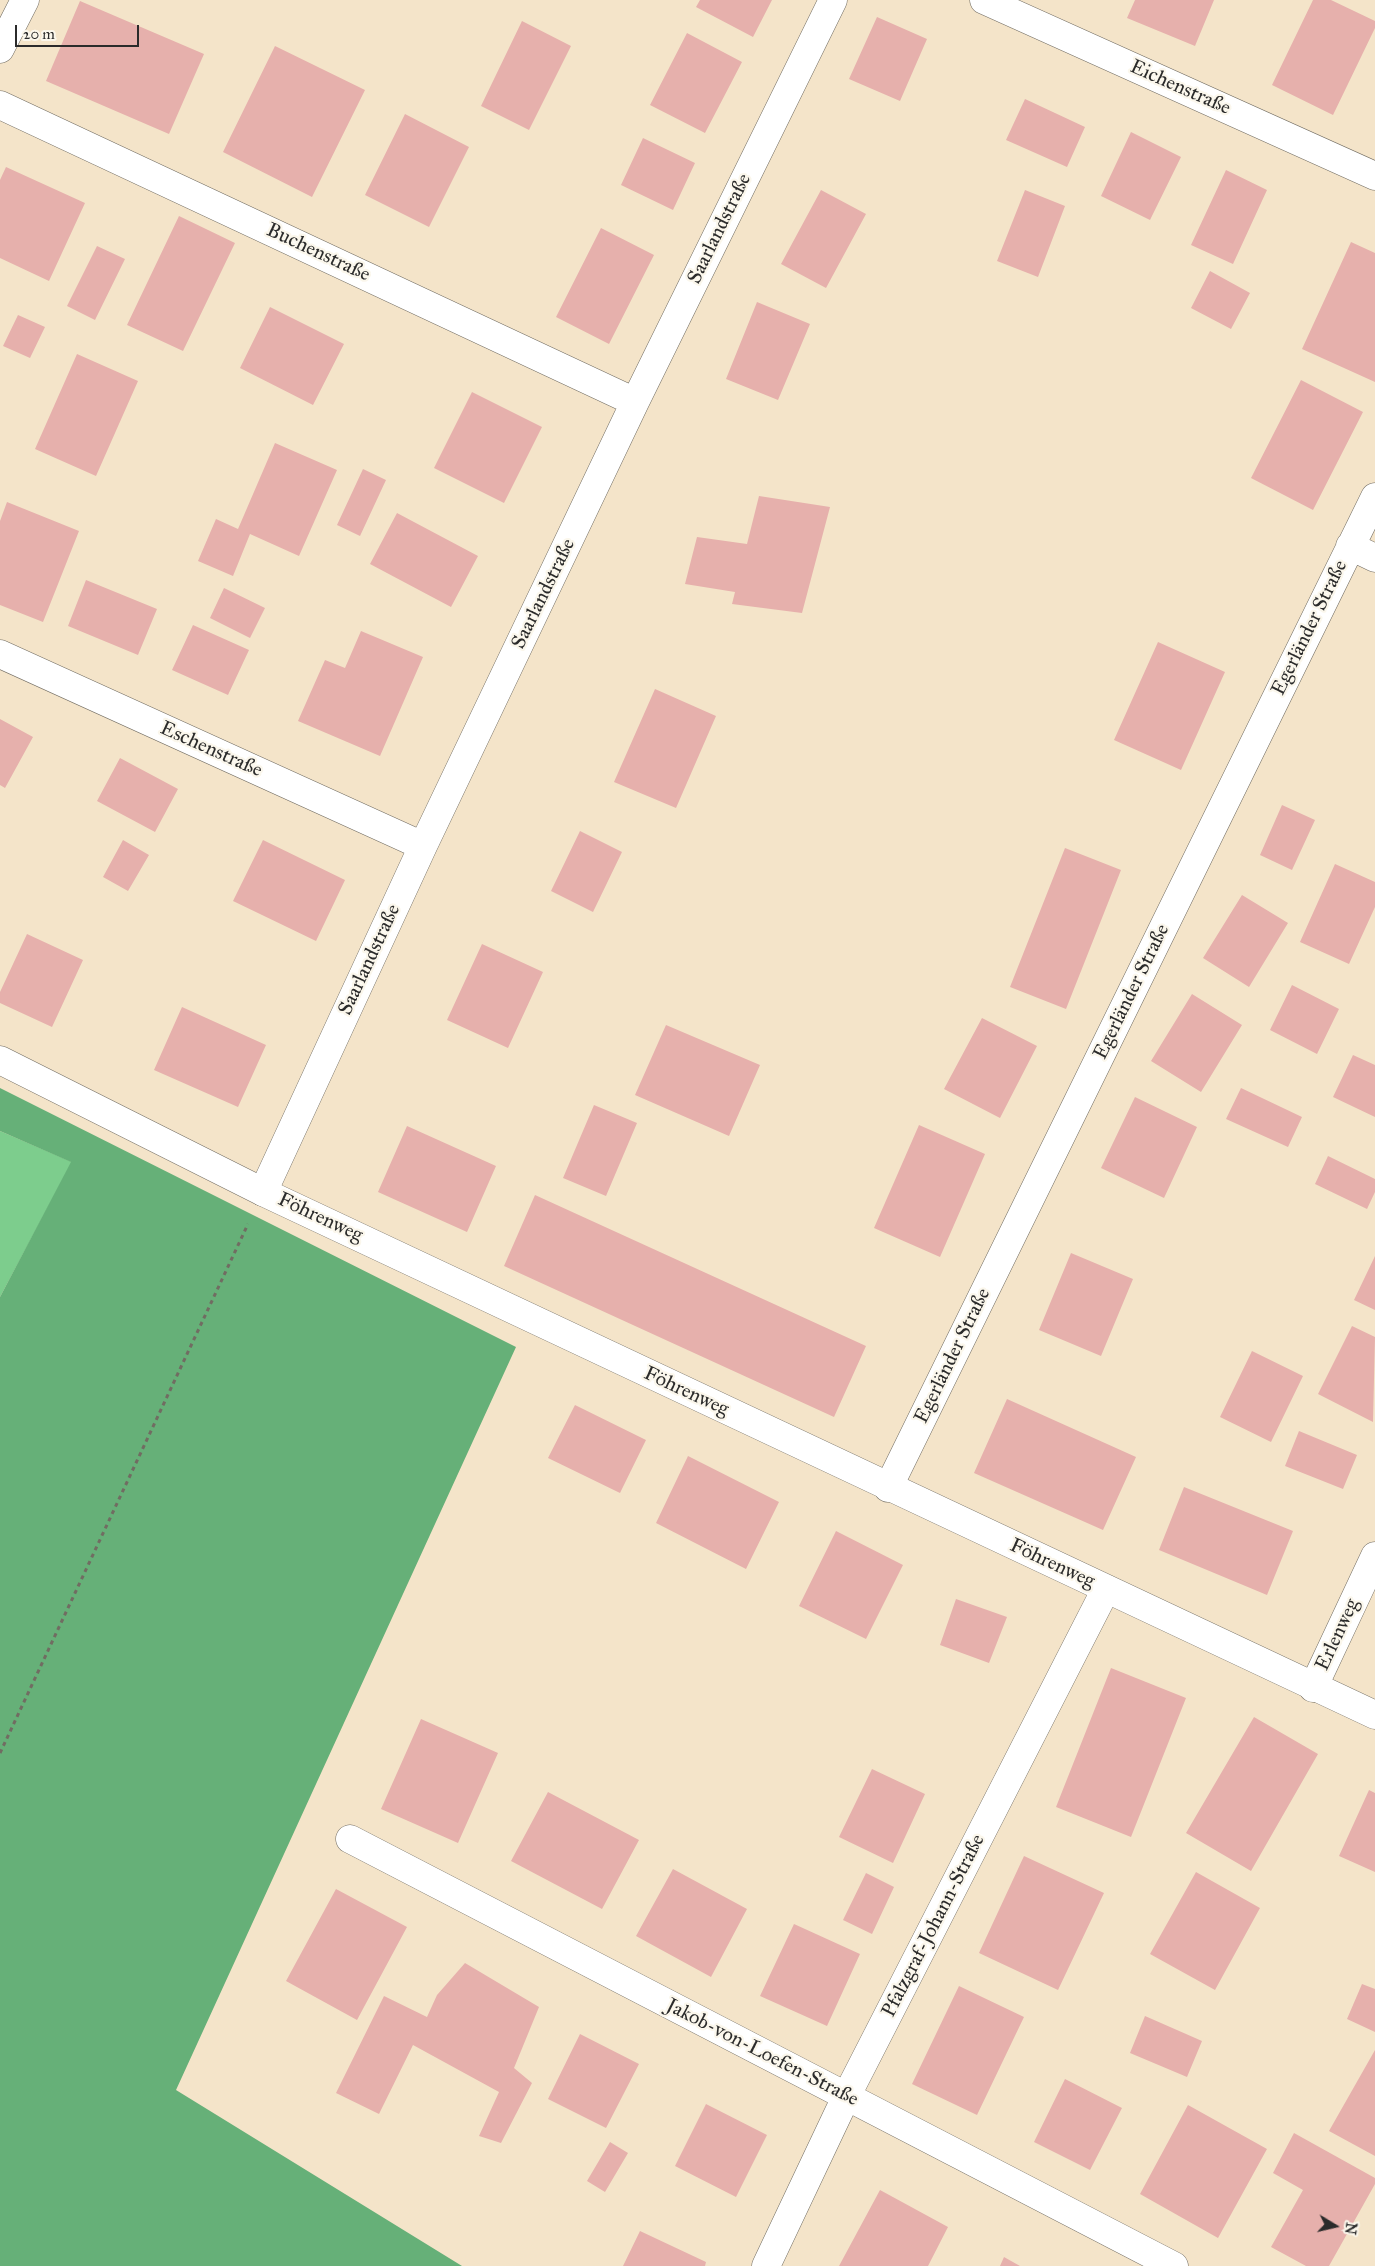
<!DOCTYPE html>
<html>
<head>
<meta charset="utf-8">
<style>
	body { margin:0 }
	#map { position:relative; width:1375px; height:2266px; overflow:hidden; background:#f4e4c9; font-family:"IM FELL Great Primer",serif }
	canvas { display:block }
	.north { position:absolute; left:1310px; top:2201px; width:50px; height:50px; -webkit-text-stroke:4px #fbf7ec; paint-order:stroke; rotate:99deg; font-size:14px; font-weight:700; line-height:20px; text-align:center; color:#2b2b2b }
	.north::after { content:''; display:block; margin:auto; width:18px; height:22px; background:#2b2b2b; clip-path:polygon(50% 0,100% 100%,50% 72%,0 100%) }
	.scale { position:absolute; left:15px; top:25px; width:124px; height:22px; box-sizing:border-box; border:2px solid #2b2b2b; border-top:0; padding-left:6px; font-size:15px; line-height:18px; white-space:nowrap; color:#2b2b2b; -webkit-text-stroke:4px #fbf7ec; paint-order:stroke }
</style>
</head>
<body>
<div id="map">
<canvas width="1375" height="2266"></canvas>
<div class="north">N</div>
<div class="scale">20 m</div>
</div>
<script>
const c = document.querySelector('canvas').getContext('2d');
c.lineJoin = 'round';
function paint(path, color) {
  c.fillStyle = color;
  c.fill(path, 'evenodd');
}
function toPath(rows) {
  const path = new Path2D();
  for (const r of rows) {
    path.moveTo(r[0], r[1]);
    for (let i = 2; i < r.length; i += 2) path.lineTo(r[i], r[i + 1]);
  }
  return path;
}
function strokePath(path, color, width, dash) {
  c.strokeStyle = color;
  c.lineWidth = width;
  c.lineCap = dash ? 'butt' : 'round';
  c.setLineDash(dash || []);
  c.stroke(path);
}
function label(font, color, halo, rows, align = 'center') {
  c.font = font + ' "IM FELL Great Primer",serif';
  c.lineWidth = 4.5;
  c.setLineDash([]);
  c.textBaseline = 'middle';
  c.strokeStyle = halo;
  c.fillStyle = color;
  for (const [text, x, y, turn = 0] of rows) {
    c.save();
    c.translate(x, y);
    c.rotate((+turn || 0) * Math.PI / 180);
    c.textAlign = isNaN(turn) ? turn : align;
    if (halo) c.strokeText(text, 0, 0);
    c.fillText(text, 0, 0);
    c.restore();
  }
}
paint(toPath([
	[0,1131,72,1162,0,1297]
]), '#7dcd8d');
paint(toPath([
	[0,1088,516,1347,176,2090,462,2266,0,2266,0,1297,71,1162,0,1131]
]), '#66b078');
paint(toPath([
	[700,0,772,0,753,37,696,7],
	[1135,0,1214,0,1195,46,1127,18],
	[1313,0,1331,0,1375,21,1375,28,1333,115,1272,85],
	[80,1,204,54,169,134,46,81],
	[877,17,927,39,900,101,849,79],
	[522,21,571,46,529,130,481,106],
	[687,33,742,62,705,133,650,105],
	[275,46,365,90,312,197,223,152],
	[1025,99,1085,127,1067,167,1006,140],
	[405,114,469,147,429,227,365,195],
	[1131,132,1181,157,1150,220,1101,196],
	[643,138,695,163,673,210,621,185],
	[6,167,85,203,49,281,0,258,0,180],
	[1226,170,1267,190,1233,264,1191,245],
	[821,190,866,214,826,288,781,264],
	[1025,190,1065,206,1038,277,997,261],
	[179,216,235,243,183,351,127,325],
	[601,228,654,255,609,344,556,317],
	[1351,242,1375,253,1375,382,1302,349],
	[97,246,125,259,95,320,67,306],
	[1210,271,1250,293,1231,329,1191,308],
	[757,302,810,324,778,400,726,379],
	[270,307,344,344,313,405,240,368],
	[18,315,45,327,30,358,3,346],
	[77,354,138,381,96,476,35,449],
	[1301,380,1363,412,1313,510,1251,478],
	[472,392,542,427,504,503,434,468],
	[275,443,337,470,299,556,250,534,233,576,198,561,216,519,238,529],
	[363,469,386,480,360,536,337,525],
	[759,496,830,507,802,613,732,604,735,592,685,584,697,537,747,544],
	[7,502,79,531,43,622,0,605,0,521],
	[397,513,478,556,451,607,370,564],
	[86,580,157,609,138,655,68,626],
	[224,588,265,608,250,638,210,618],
	[193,625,249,650,228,695,172,670],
	[361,631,423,657,380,756,298,721,325,660,345,668],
	[1158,642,1225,672,1181,770,1114,740],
	[655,689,716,716,676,808,614,782],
	[0,719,33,737,5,788,0,785],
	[120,758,178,789,155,832,97,801],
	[1282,805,1315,820,1292,870,1260,855],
	[580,831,622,852,593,912,551,891],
	[123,840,149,855,128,891,103,877],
	[263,840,345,880,316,941,233,901],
	[1065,848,1121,870,1066,1009,1010,987],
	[1335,864,1375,882,1375,907,1349,964,1300,942],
	[1242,895,1288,923,1249,987,1203,958],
	[27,934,83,960,52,1027,0,1003,0,992],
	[482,944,543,972,508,1048,447,1020],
	[1292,985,1339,1009,1317,1054,1270,1030],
	[1192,994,1242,1025,1201,1092,1151,1061],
	[182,1007,266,1045,238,1107,154,1070],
	[982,1018,1037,1046,1000,1118,944,1089],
	[666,1025,760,1065,729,1136,635,1095],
	[1353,1055,1375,1065,1375,1117,1333,1097],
	[1241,1088,1302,1117,1288,1147,1226,1119],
	[1135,1097,1197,1127,1164,1198,1101,1168],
	[594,1105,637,1123,606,1196,563,1178],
	[919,1125,985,1154,940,1257,874,1228],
	[407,1126,496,1166,467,1232,378,1192],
	[1328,1156,1375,1179,1375,1192,1367,1209,1315,1184],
	[535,1195,866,1346,834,1417,504,1266],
	[1071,1253,1133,1279,1101,1356,1039,1330],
	[1375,1256,1375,1310,1354,1300],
	[1352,1326,1375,1337,1373,1422,1318,1394],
	[1252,1351,1303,1376,1271,1442,1220,1417],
	[1007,1399,1136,1457,1103,1530,974,1473],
	[575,1405,646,1440,620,1493,548,1458],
	[1299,1431,1357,1455,1343,1489,1285,1466],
	[688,1456,779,1502,746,1569,656,1523],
	[1184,1487,1293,1531,1267,1595,1159,1550],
	[836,1531,903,1565,866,1639,799,1606],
	[956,1599,1007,1617,989,1663,940,1645],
	[1111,1668,1186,1698,1131,1837,1056,1807],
	[1254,1717,1318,1754,1251,1871,1186,1833],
	[421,1719,498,1753,458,1843,381,1809],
	[872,1769,925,1794,893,1863,839,1837],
	[1369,1790,1375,1793,1375,1872,1339,1856],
	[548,1792,639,1840,602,1909,511,1861],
	[1024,1856,1104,1893,1058,1990,979,1953],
	[673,1869,747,1909,711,1977,636,1936],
	[1196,1872,1260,1908,1215,1990,1150,1954],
	[866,1873,894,1887,872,1934,843,1920],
	[336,1889,407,1927,357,2020,286,1981],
	[794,1924,860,1954,827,2026,760,1996],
	[465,1963,539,2007,514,2068,532,2083,501,2143,479,2136,499,2092,413,2045,379,2114,336,2093,384,1996,427,2017,437,1995],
	[1362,1984,1375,1989,1375,2032,1347,2019],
	[959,1986,1024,2017,977,2115,912,2084],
	[1145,2016,1202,2041,1187,2077,1130,2053],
	[580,2034,639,2064,606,2128,548,2099],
	[1375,2050,1375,2156,1329,2131],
	[1065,2079,1122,2108,1090,2170,1034,2142],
	[706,2104,767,2135,736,2197,675,2166],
	[1188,2105,1267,2149,1218,2238,1140,2194],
	[1294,2133,1375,2178,1375,2184,1329,2266,1306,2266,1271,2247,1303,2190,1273,2173],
	[610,2142,628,2153,605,2192,587,2181],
	[880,2190,948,2227,928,2266,839,2266],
	[640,2231,706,2262,705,2266,623,2266],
	[1004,2257,1020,2266,1000,2266]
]), '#e6b0ac');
const minor = toPath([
	[984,0,1375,176],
	[0,49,25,0],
	[0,105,635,402],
	[1350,546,1375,558],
	[0,654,423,846],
	[263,1192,423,846,635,402,833,0],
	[888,1488,1375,497],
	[1313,1688,1375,1556],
	[350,1839,1174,2266],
	[766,2266,846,2097,1106,1589]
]);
const tertiary = toPath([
	[0,1060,263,1192,1375,1715]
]);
strokePath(minor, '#716c62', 29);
strokePath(tertiary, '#716c62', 29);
strokePath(toPath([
	[0,1753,248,1224]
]), '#716c62', 3, [4, 4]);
strokePath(minor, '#fff', 28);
strokePath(tertiary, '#fff', 28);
label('20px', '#2b2b2b', '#fbf7ec', [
	["Eichenstraße",1180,88,24],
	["Saarlandstraße",720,229,-64],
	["Buchenstraße",318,253,25],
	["Saarlandstraße",544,594,-64],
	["Egerländer Straße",1310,628,-64],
	["Eschenstraße",211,750,24],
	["Saarlandstraße",370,960,-65],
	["Egerländer Straße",1132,992,-64],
	["Föhrenweg",320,1218,25],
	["Egerländer Straße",953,1356,-64],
	["Föhrenweg",686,1392,25],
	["Föhrenweg",1052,1564,25],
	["Erlenweg",1338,1635,-65],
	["Pfalzgraf-Johann-Straße",934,1926,-63],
	["Jakob-von-Loefen-Straße",762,2053,27]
]);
</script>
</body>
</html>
